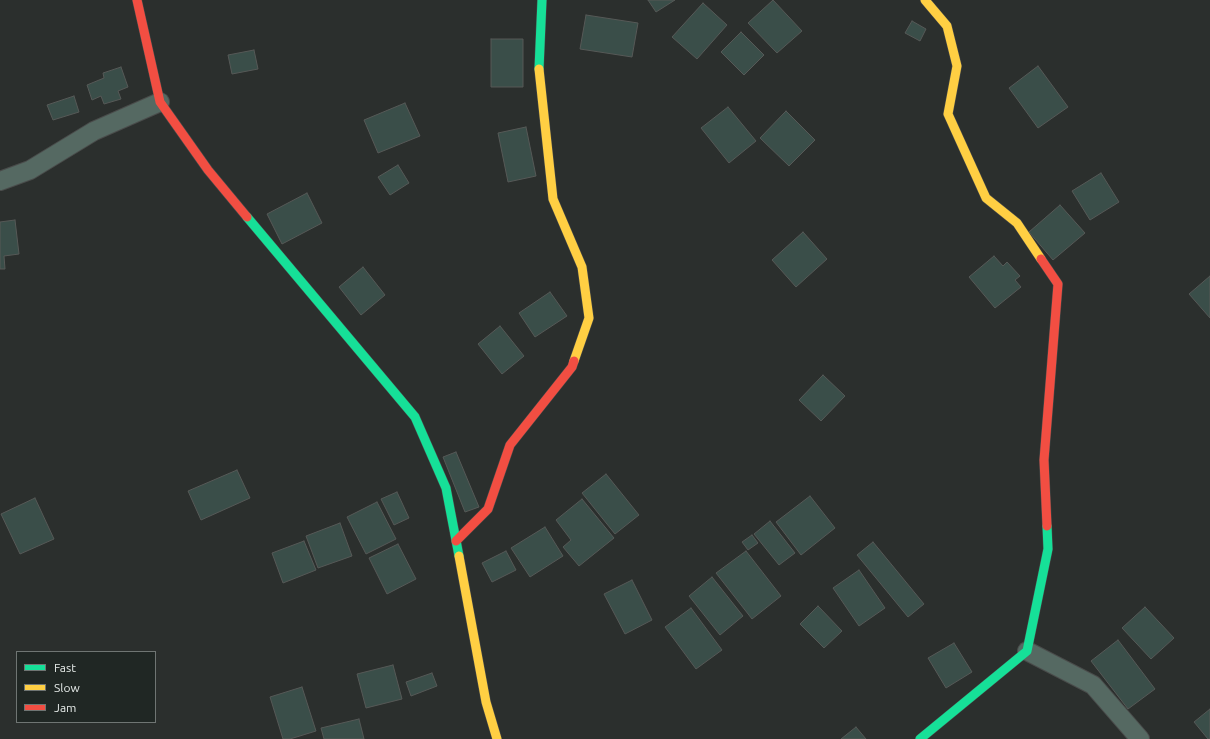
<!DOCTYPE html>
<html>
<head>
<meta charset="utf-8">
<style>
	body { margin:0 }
	#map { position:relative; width:1210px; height:739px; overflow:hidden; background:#2b2f2d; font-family:Ubuntu,sans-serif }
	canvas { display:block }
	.legend { position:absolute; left:16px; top:651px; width:140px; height:72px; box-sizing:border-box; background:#202724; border:1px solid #6f7573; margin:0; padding:5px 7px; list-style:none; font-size:12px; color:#e6ebe9 }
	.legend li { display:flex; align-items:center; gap:8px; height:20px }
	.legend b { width:20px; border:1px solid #6f7573 }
</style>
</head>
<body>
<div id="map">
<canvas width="1210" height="739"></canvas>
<ul class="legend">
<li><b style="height:5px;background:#16e098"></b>Fast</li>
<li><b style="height:5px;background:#ffcf43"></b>Slow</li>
<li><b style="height:5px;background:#f24e42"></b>Jam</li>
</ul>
</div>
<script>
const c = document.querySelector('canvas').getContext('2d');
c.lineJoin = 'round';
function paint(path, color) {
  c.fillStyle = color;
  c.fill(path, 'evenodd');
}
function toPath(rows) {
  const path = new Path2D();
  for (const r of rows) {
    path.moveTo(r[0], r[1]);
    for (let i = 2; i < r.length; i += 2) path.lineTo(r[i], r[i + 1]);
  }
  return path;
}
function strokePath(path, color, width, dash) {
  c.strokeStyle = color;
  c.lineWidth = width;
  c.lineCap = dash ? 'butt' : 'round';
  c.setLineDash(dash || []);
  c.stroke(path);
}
const building = toPath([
	[648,0,675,0,656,12,648,0],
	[773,0,802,31,777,53,748,23,773,0],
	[703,3,727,25,697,59,672,37,703,3],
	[586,15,638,23,632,57,580,49,586,15],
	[912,21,926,29,920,41,905,33,912,21],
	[741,32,764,55,744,75,721,52,741,32],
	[491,39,523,39,523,87,491,87,491,39],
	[254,50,258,69,232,74,228,55,254,50],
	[1038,66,1068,107,1038,128,1009,88,1038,66],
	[121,67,128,87,118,91,121,99,104,104,101,96,92,100,87,85,104,78,103,73,121,67],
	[74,96,79,112,53,120,47,105,74,96],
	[405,103,420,136,378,153,364,120,405,103],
	[728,107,756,141,729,163,701,128,728,107],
	[786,111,815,140,789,166,760,138,786,111],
	[526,127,536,176,508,182,498,133,526,127],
	[398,165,409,183,390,195,378,177,398,165],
	[1101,173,1119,202,1090,220,1072,191,1101,173],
	[307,193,322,223,282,244,267,214,307,193],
	[1060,205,1085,233,1053,260,1029,232,1060,205],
	[15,220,19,254,4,256,5,269,0,269,0,222,15,220],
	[803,232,827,259,796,287,772,260,803,232],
	[994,256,1003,266,1007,262,1020,276,1015,280,1021,287,995,308,969,277,994,256],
	[363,267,385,295,361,315,339,287,363,267],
	[1210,276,1210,318,1189,294,1210,276],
	[550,292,567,316,535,337,519,313,550,292],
	[500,326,524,356,502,374,478,344,500,326],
	[823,375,845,396,821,421,799,400,823,375],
	[456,452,479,507,465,512,443,457,456,452],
	[237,470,250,498,201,520,188,491,237,470],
	[606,474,639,515,615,534,582,493,606,474],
	[397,492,409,518,394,525,381,499,397,492],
	[810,496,835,528,801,555,776,522,810,496],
	[35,498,54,539,20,554,1,514,35,498],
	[582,499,614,538,579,566,563,547,571,540,556,520,582,499],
	[377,502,396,539,366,554,347,517,377,502],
	[770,521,795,553,779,565,754,534,770,521],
	[340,523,352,556,318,568,306,536,340,523],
	[545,527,563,556,530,577,511,548,545,527],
	[752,535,758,543,748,550,742,542,752,535],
	[304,541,316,570,283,583,272,553,304,541],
	[873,542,924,604,908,617,857,555,873,542],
	[398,544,416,579,387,594,369,558,398,544],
	[506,551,516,570,492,582,482,563,506,551],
	[746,551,781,596,752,619,716,573,746,551],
	[859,570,885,608,859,626,833,588,859,570],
	[712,577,743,616,720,635,689,596,712,577],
	[632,580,652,620,625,634,604,594,632,580],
	[818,606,842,631,824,648,800,624,818,606],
	[1145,607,1174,638,1151,659,1122,628,1145,607],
	[691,608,722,650,696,669,665,627,691,608],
	[1118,640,1155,689,1128,709,1091,661,1118,640],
	[954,643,972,672,946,688,928,658,954,643],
	[393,665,402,699,366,708,357,674,393,665],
	[432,673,437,686,411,696,406,682,432,673],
	[302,687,316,731,290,739,283,739,270,697,302,687],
	[1210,709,1210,739,1208,739,1194,722,1210,709],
	[359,719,364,739,324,739,321,728,359,719],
	[856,727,866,739,841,739,856,727]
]);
paint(building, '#3a4e49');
strokePath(building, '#565957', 1);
const street = toPath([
	[0,181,30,170,94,131,160,102],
	[1027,651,1093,685,1140,739]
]);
const fast = toPath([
	[539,69,542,0],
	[247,217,415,417,446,488,459,556],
	[920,739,1027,651,1048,549,1047,526]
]);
const slow = toPath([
	[925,0,947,26,957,66,948,114,986,198,1017,223,1041,259],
	[539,69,553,199,582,267,589,318,574,361],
	[459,556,486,702,497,739]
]);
const jam = toPath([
	[137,0,160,102,208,170,247,217],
	[1041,259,1058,284,1044,460,1047,526],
	[456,541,488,509,510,445,572,367,574,361]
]);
strokePath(street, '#4a4c4b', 20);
strokePath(fast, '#4a4c4b', 10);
strokePath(slow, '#4a4c4b', 10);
strokePath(jam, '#4a4c4b', 10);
strokePath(street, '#556962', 18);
strokePath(fast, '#16e098', 9);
strokePath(slow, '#ffcf43', 9);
strokePath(jam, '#f24e42', 9);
</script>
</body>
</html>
